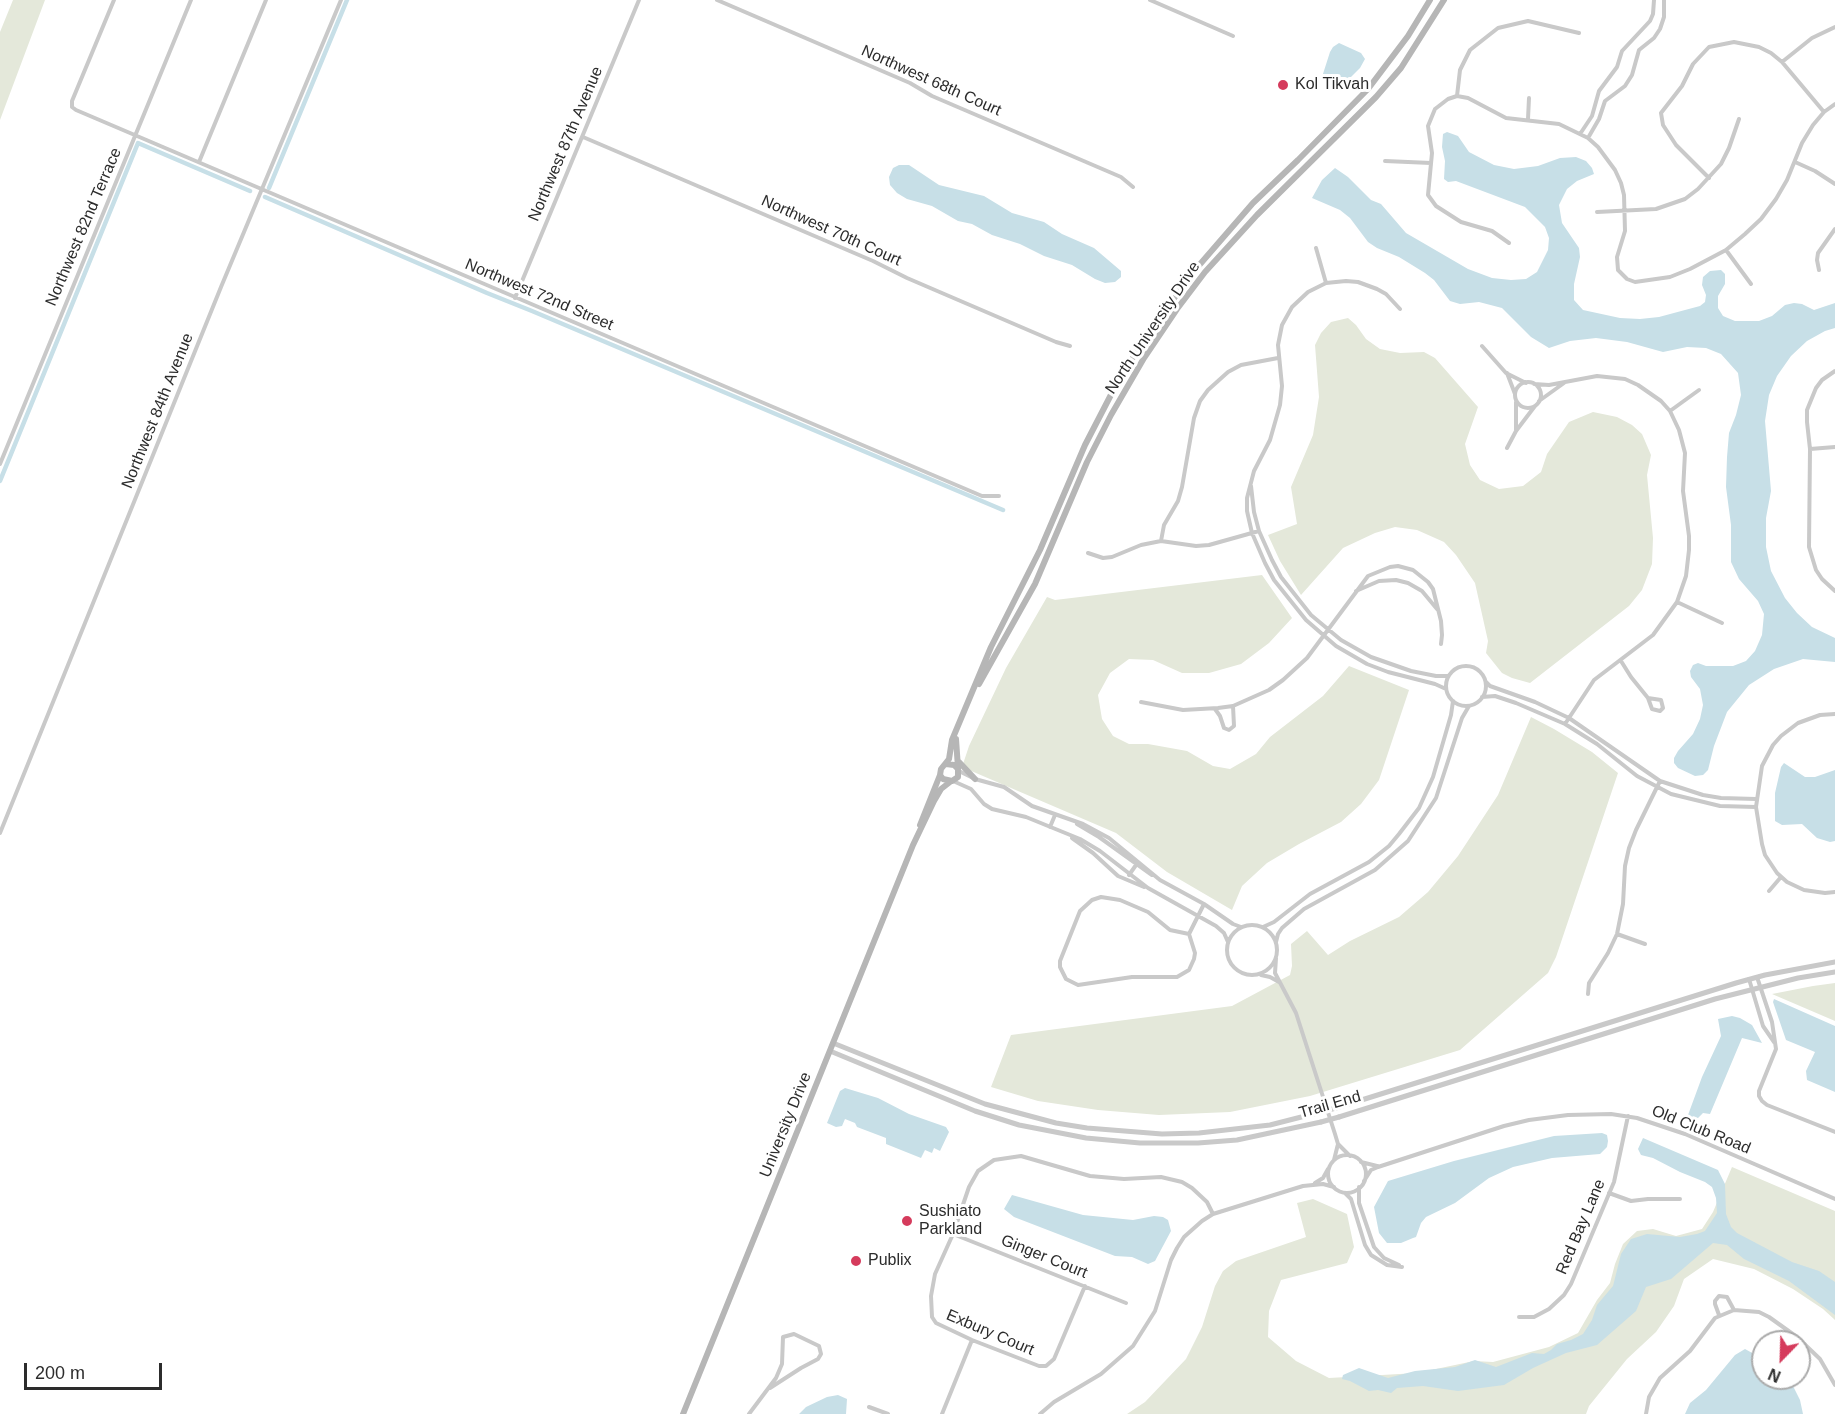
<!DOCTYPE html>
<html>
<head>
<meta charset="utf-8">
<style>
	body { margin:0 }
	#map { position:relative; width:1835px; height:1414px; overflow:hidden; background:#fff; font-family:Helvetica,sans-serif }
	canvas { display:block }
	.north { position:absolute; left:1751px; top:1330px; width:60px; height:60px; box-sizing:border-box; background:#fff; border:2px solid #ababab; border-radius:50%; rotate:203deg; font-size:16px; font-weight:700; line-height:24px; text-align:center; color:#2c2c2c }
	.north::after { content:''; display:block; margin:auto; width:21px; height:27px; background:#d53b5c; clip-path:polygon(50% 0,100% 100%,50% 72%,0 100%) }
	.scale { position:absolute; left:24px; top:1363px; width:138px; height:27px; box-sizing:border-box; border:3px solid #2c2c2c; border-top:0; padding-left:8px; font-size:18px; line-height:21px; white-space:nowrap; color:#2c2c2c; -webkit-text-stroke:4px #fff; paint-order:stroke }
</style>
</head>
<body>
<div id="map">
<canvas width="1835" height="1414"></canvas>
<div class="north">N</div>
<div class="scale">200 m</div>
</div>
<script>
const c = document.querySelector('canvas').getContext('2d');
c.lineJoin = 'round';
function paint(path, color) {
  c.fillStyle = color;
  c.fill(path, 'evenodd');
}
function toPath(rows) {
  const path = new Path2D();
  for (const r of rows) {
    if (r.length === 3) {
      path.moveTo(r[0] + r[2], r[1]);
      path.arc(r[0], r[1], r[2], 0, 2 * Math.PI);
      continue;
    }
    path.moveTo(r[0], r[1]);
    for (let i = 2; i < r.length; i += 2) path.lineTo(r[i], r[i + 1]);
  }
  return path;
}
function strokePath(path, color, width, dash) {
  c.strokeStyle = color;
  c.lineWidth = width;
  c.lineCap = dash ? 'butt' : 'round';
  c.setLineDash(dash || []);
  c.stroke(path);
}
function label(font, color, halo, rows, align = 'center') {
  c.font = font + ' Helvetica,sans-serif';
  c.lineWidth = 6;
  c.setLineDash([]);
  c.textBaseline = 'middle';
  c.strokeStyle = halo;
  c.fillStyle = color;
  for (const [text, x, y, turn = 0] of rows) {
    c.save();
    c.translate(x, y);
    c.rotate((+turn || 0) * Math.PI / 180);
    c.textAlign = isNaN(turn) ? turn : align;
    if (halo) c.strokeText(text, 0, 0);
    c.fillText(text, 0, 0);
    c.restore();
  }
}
paint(toPath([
	[13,0,45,0,0,120,0,32],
	[1348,318,1356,325,1366,339,1380,349,1400,353,1424,352,1435,358,1478,407,1465,444,1470,465,1480,480,1499,489,1523,486,1541,472,1547,454,1569,422,1593,412,1617,417,1632,425,1642,434,1651,455,1647,475,1653,538,1652,564,1642,590,1629,606,1530,683,1512,678,1502,673,1486,653,1488,641,1475,583,1456,555,1444,542,1417,530,1395,527,1375,533,1343,548,1301,595,1280,561,1268,535,1297,524,1291,487,1313,435,1319,397,1315,345,1321,333,1331,322],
	[1262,575,1292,618,1269,643,1241,664,1209,673,1182,673,1153,660,1129,659,1110,673,1098,695,1102,719,1113,736,1129,744,1148,744,1187,751,1213,766,1230,769,1256,754,1270,737,1323,696,1349,666,1409,690,1379,780,1361,804,1341,822,1299,844,1267,863,1242,886,1232,910,1167,872,1116,833,962,767,969,746,1006,668,1047,597,1055,600],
	[1531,717,1554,729,1592,752,1618,773,1556,957,1548,973,1460,1050,1310,1096,1230,1112,1159,1115,1098,1110,1038,1101,991,1087,1011,1035,1232,1006,1290,975,1292,966,1291,944,1307,931,1328,955,1350,941,1399,917,1428,892,1458,856,1498,795],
	[1835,983,1835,1021,1772,994,1813,986],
	[1732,1167,1835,1211,1835,1320,1823,1309,1793,1289,1754,1269,1713,1259,1684,1279,1674,1306,1656,1332,1627,1359,1589,1406,1586,1414,1127,1414,1145,1402,1186,1359,1202,1327,1215,1286,1223,1271,1236,1261,1306,1237,1297,1203,1313,1199,1347,1214,1354,1247,1347,1263,1281,1280,1269,1311,1268,1337,1296,1361,1329,1378,1417,1373,1474,1361,1493,1362,1549,1347,1578,1333,1597,1300,1610,1283,1615,1264,1623,1244,1637,1231,1653,1229,1676,1236,1702,1229,1713,1212]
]), '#e4e8da');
paint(toPath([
	[1339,43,1361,53,1365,59,1360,68,1338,90,1330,88,1330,84,1322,77,1330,52,1333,47],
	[1447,132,1458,136,1469,152,1494,165,1514,169,1538,166,1560,158,1576,157,1586,161,1592,168,1594,174,1577,181,1567,189,1559,205,1562,223,1579,248,1580,257,1574,284,1574,300,1583,310,1620,318,1640,319,1659,317,1685,310,1700,306,1705,302,1706,295,1702,285,1703,277,1710,271,1721,270,1725,274,1725,284,1718,296,1718,308,1723,316,1735,321,1759,321,1772,316,1785,305,1794,303,1802,304,1814,310,1835,303,1835,328,1825,331,1807,341,1791,356,1777,376,1769,395,1765,421,1771,491,1766,518,1766,547,1771,571,1785,598,1797,613,1812,627,1835,638,1835,662,1803,659,1774,669,1749,685,1727,712,1714,746,1708,770,1703,775,1695,776,1678,768,1674,763,1674,758,1678,751,1693,734,1700,719,1703,705,1700,689,1691,677,1690,671,1693,665,1698,663,1706,666,1733,666,1746,661,1755,651,1762,635,1764,614,1758,601,1739,579,1731,562,1731,525,1726,487,1727,457,1729,433,1736,415,1741,395,1738,373,1721,354,1706,348,1687,347,1663,352,1627,342,1596,338,1570,341,1549,348,1531,337,1502,308,1479,302,1460,304,1450,301,1434,280,1425,273,1399,257,1377,248,1368,242,1350,218,1340,210,1312,198,1322,180,1335,168,1348,177,1371,200,1381,204,1406,233,1468,269,1492,278,1511,280,1526,279,1537,272,1548,250,1549,238,1545,227,1525,207,1456,181,1448,182,1444,179,1445,161,1442,147,1443,134],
	[899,165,909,165,939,185,984,196,1012,213,1044,222,1062,234,1094,248,1121,271,1121,277,1115,282,1105,283,1095,279,1072,265,1044,256,1020,244,992,235,972,224,958,221,932,206,907,199,897,193,890,185,889,177,893,168],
	[1784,763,1805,777,1815,777,1835,770,1835,841,1830,842,1817,838,1802,824,1782,825,1775,821,1775,793,1781,767],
	[1774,999,1835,1026,1835,1092,1807,1080,1806,1071,1815,1052,1786,1040,1773,1002],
	[1732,1016,1740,1018,1752,1025,1762,1043,1742,1038,1710,1114,1703,1113,1698,1118,1689,1117,1688,1115,1702,1077,1721,1036,1718,1019],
	[845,1088,878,1098,909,1114,946,1127,949,1132,940,1151,934,1148,932,1153,925,1150,921,1158,886,1144,886,1138,857,1127,855,1123,845,1119,842,1126,836,1127,827,1123,840,1091],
	[1602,1133,1607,1135,1608,1141,1607,1147,1600,1154,1552,1158,1513,1167,1489,1178,1455,1203,1426,1217,1421,1223,1416,1237,1413,1238,1401,1243,1387,1243,1379,1233,1374,1207,1388,1181,1454,1161,1554,1136],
	[1643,1138,1718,1170,1725,1184,1726,1214,1731,1227,1737,1233,1792,1262,1819,1271,1835,1282,1835,1315,1789,1281,1744,1259,1727,1245,1713,1243,1671,1279,1646,1287,1636,1311,1597,1345,1566,1353,1533,1368,1504,1385,1458,1391,1423,1386,1397,1388,1391,1393,1378,1390,1369,1391,1350,1381,1342,1379,1343,1375,1359,1368,1388,1378,1415,1371,1455,1367,1475,1360,1496,1367,1532,1353,1544,1354,1551,1350,1557,1344,1571,1340,1583,1334,1592,1320,1597,1305,1613,1286,1621,1254,1631,1239,1647,1234,1680,1237,1697,1234,1705,1231,1717,1213,1716,1198,1712,1187,1705,1182,1680,1172,1653,1158,1641,1155,1638,1149],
	[1012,1195,1083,1215,1133,1220,1154,1216,1163,1217,1168,1220,1171,1231,1155,1261,1148,1264,1132,1257,1115,1256,1014,1217,1004,1209],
	[1745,1349,1763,1359,1763,1378,1787,1378,1792,1384,1800,1400,1803,1414,1685,1414,1690,1403,1706,1390,1735,1355],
	[838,1395,847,1399,846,1414,799,1414,806,1407,827,1397]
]), '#c7dfe7');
strokePath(toPath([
	[269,188,347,0],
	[265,197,487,293,532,311,1003,510],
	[0,481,138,143,250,191]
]), '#c7dfe7', 4.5);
strokePath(toPath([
	[114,0,72,101,72,107,76,110,982,496,999,496],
	[717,0,910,83,932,96,1121,177,1133,187],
	[1150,0,1233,36],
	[1782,62,1812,38,1835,27],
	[1457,96,1460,70,1470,50,1498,28,1528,21,1579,33],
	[1528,119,1529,98],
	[1580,134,1592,116,1599,91,1617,67,1622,51,1650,21,1653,14,1654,0],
	[583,137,873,261,907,278,1056,342,1070,346],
	[1588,138,1599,119,1605,101,1625,86,1632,75,1639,50,1654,38,1660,29,1664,17,1664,0],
	[1385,161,1431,163],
	[199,162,266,0],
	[1795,162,1815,171,1835,184],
	[1709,178,1676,145,1663,125,1661,113,1682,86,1693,64,1709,47,1734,42,1759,47,1771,53,1782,62,1824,112],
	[1597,212,1656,209,1685,199,1698,189,1721,164,1729,148,1739,119],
	[1509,243,1492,231,1461,222,1436,206,1428,195,1432,153,1428,126,1435,109,1448,99,1457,96,1468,98,1506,118,1559,124,1588,138,1598,147,1615,170,1621,183,1624,195,1625,231,1617,257,1618,270,1627,279,1635,282,1670,277,1690,269,1726,250,1745,234,1761,219,1776,199,1787,180,1802,143,1813,125,1824,112,1835,104],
	[1316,248,1326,283],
	[1726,250,1751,284],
	[1819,270,1817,260,1818,253,1835,229],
	[515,298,639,0],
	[1400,309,1386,294,1377,289,1358,282,1346,281,1326,283,1308,292,1292,307,1282,325,1278,345,1282,386,1280,405,1270,440,1254,471,1247,498,1247,511,1252,533,1265,563,1274,580,1306,620,1336,646,1367,664,1388,672,1435,684,1446,689],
	[1482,346,1506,373,1526,383],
	[1835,371,1822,380,1816,388,1807,410,1807,422,1810,449,1809,547,1816,570,1822,579,1835,591],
	[1507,373,1515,394],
	[1528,395,13],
	[1534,384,1549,385,1597,376,1625,379,1638,385,1661,401,1670,411,1679,430,1685,453,1683,491,1689,536,1689,550,1686,576,1677,602,1653,635,1594,680,1565,724],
	[1539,401,1564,383],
	[1670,411,1699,390],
	[1516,430,1516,402],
	[1507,448,1516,431,1535,406],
	[1810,449,1835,447],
	[0,464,191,0],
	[1251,486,1254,512,1259,531,1272,560,1281,577,1311,615,1341,640,1371,657,1411,671,1436,676,1448,676],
	[1161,541,1164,525,1178,501,1182,487,1194,418,1200,401,1208,390,1228,372,1241,365,1278,358],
	[1088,553,1103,558,1112,557,1141,545,1161,541,1196,546,1209,545,1259,531],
	[1356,591,1379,581,1396,580,1408,583,1422,591,1437,609],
	[1677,602,1722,623],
	[1621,661,1631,677,1648,698,1652,709,1660,711,1663,708,1661,700,1648,698],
	[1466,686,20],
	[1486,682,1490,686,1535,702,1569,718,1660,781,1703,795,1721,798,1756,799],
	[1482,697,1495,696,1516,703,1565,724,1597,744,1637,776,1671,794,1720,806,1756,807],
	[1141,702,1183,710,1218,708,1233,706,1269,690,1283,680,1307,658,1368,576,1390,567,1398,566,1413,570,1428,582,1433,589,1441,621,1442,635,1441,644],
	[1215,709,1220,716,1224,728,1229,730,1234,726,1233,706],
	[1835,714,1820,715,1798,723,1781,736,1773,745,1762,766,1756,807,1762,844,1765,855,1777,873,1787,882,1804,890,1825,893,1835,892],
	[959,771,975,779,1004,787,1032,806,1083,824,1109,838,1160,880,1204,904,1233,924,1241,927],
	[953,781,971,789,984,804,992,809,1026,817,1080,839,1100,851,1148,888,1216,926,1224,933,1228,942],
	[1077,824,1099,837,1152,875],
	[1050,827,1055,815],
	[0,833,221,287,341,0],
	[1072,838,1093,853,1118,876,1144,887],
	[1129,875,1136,865],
	[1769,891,1781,877],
	[1252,950,25],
	[1263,927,1274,922,1310,894,1369,862,1389,846,1399,834,1419,808,1433,777,1451,715,1453,701],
	[1189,934,1195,953,1194,959,1189,970,1177,977,1132,977,1078,985,1066,979,1060,967,1060,961,1080,911,1092,900,1101,897,1120,900,1148,912,1170,930,1189,934,1204,904],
	[1617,934,1645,944],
	[1276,942,1278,934,1282,928,1304,909,1375,870,1408,841,1436,798,1462,718,1469,706],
	[1276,958,1275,973,1296,1013,1335,1134,1338,1144,1350,1156],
	[1261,975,1270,977,1279,982],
	[1757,977,1772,1022,1776,1049,1759,1091,1759,1096,1762,1101,1767,1105,1835,1132],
	[1749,979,1763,1026,1774,1042],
	[1588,994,1589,983,1608,953,1617,934,1623,904,1625,866,1629,848,1636,830,1660,781],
	[1347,1174,19],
	[1334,1160,1338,1144],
	[1361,1162,1377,1166],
	[1364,1181,1371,1170,1378,1167,1504,1126,1529,1120,1568,1115,1611,1114,1637,1118,1685,1134,1835,1199],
	[1315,1183,1323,1178,1328,1169],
	[1359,1187,1359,1203,1374,1247,1384,1258,1399,1265],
	[1345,1193,1351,1199,1365,1245,1371,1255,1387,1265,1402,1267],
	[1609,1193,1631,1201,1648,1199,1680,1199],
	[953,1234,1126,1303],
	[1085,1286,1054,1359,1046,1366,1039,1366,972,1340,936,1323,932,1317,931,1296,935,1274,953,1234,969,1187,978,1171,994,1160,1021,1156,1090,1176,1124,1179,1161,1177,1182,1182,1192,1188,1207,1202,1213,1214],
	[1719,1315,1715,1304,1715,1301,1719,1296,1727,1297,1734,1310],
	[1519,1317,1534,1317,1549,1309,1564,1295,1571,1284,1614,1182,1628,1116],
	[869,1407,888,1414],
	[749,1414,776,1378,782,1364,783,1337,794,1334,819,1346,821,1354,818,1359,801,1368,770,1388],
	[942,1414,972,1340],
	[1040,1414,1054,1402,1101,1374,1133,1346,1155,1311,1171,1260,1177,1248,1184,1237,1202,1221,1213,1214,1303,1186,1323,1184,1334,1187],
	[1646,1414,1649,1397,1660,1378,1690,1351,1715,1318,1734,1310,1759,1312,1769,1317,1797,1337,1820,1359,1835,1385]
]), '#c9c9c9', 4);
strokePath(toPath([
	[833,1043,985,1104,1056,1123,1087,1128,1162,1134,1199,1133,1270,1125,1317,1113],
	[830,1051,975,1111,1019,1125,1086,1138,1140,1143,1198,1143,1237,1140,1321,1122],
	[1336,1108,1736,983,1765,975,1835,962],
	[1339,1117,1715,999,1798,978,1835,972]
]), '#c9c9c9', 5);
strokePath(toPath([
	[979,684,1035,584,1087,462,1111,415,1144,358,1177,309,1205,272,1257,215,1376,97,1401,68,1444,0],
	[956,739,958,768],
	[959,762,975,779],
	[946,764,954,765,958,769,958,777,952,781,943,779,940,775,941,769,949,759,952,740,991,647,1040,550,1085,445,1115,387,1146,336,1195,270,1253,203,1298,160,1368,89,1408,36,1430,0],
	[920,825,940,775],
	[683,1414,913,845,934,801,941,789,950,782]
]), '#b6b6b6', 6);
strokePath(toPath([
	[1317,1113,1336,1108],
	[1321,1122,1339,1117]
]), '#c9c9c9', 5);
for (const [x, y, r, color] of [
	[1283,85,6,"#d53b5c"],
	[907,1221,6,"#d53b5c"],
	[856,1261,6,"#d53b5c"]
]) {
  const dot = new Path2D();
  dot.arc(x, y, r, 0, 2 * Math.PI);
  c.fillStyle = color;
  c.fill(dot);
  strokePath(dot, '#fff', 2);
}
label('16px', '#2c2c2c', '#fff', [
	["Northwest 68th Court",931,81,24],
	["Northwest 87th Avenue",566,144,-67],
	["Northwest 82nd Terrace",84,227,-67],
	["Northwest 70th Court",831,231,24],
	["Northwest 72nd Street",539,295,23],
	["North University Drive",1153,328,-56],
	["Northwest 84th Avenue",158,411,-68],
	["Trail End",1330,1105,-16],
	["University Drive",786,1125,-68],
	["Old Club Road",1701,1130,22],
	["Red Bay Lane",1581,1227,-67],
	["Ginger Court",1044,1257,22],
	["Exbury Court",990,1333,23]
]);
label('16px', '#2c2c2c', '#fff', [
	["Kol Tikvah",1295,85],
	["Sushiato",919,1212],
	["Parkland",919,1230],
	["Publix",868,1261]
], 'left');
</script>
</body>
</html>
